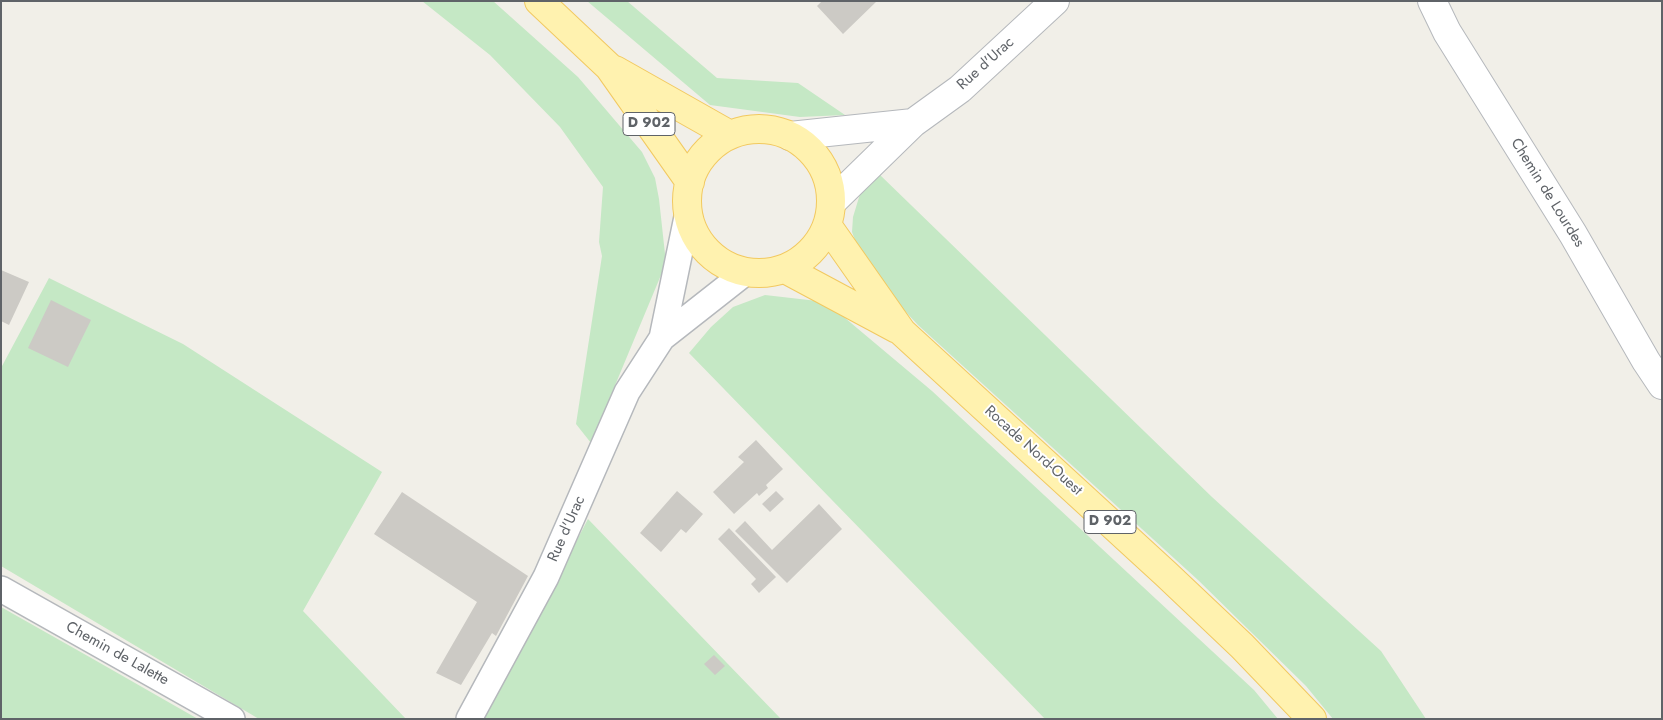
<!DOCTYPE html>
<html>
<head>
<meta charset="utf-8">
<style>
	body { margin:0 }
	#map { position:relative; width:1663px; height:720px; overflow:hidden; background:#f1efe8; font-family:Jost,sans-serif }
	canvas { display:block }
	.frame { position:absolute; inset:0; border:2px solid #5f6368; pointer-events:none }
</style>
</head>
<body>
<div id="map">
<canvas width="1663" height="720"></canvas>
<div class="frame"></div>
</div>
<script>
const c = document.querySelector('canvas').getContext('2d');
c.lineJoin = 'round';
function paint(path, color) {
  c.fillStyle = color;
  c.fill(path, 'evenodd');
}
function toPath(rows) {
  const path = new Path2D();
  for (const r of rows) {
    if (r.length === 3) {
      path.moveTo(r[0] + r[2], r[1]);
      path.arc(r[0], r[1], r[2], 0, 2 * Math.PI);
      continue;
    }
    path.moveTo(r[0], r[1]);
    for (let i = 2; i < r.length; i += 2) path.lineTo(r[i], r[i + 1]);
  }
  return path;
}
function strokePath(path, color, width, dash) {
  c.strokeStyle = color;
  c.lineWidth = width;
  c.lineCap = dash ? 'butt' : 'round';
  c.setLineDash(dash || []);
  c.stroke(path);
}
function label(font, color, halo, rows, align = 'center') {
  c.font = font + ' Jost,sans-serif';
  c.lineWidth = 4;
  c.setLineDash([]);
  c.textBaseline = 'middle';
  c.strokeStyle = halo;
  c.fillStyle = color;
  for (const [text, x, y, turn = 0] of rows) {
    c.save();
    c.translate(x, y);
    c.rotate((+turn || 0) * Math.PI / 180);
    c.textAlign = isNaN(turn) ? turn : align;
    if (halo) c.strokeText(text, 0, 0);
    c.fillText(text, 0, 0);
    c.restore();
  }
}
paint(toPath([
	[422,1,493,1,578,77,642,152,655,178,659,199,666,263,591,443,576,424,602,256,599,242,603,187,560,127,490,55],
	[587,1,627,1,717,78,798,83,845,115,800,117,710,105],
	[878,173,1212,497,1381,651,1426,719,1333,719,1306,686,1198,580,918,325,904,310,859,251,852,232,853,217,860,194],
	[49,278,183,344,382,472,303,611,406,719,259,719,1,566,1,368],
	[765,295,826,302,932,391,1254,690,1278,719,1045,719,689,353,711,327,733,307],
	[588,519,781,719,483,719],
	[1,607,93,659,198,719,1,719]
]), '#c5e8c5');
paint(toPath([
	[822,1,877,1,843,34,817,6],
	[1,270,29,282,9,325,1,321],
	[51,300,91,320,68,367,28,348],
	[756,440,783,469,766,485,768,488,759,496,757,493,734,514,713,492,744,462,738,457],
	[677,491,703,514,686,533,681,529,661,552,640,533],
	[776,491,784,499,770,512,762,504],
	[402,492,528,576,496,636,492,633,461,685,436,673,477,602,374,534],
	[819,504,842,529,787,583,735,531,745,521,772,550],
	[729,528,776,577,759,593,751,584,756,579,718,539],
	[714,655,725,666,715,675,704,664]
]), '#cccac5');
const minor = toPath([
	[662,338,688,212],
	[1,589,232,719],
	[469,719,546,577,627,392,662,338,746,272]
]);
const tertiary = toPath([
	[1432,1,1447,32,1573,234,1646,361,1662,385],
	[790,136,913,123],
	[831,203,913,123,960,89,1055,1]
]);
const primary = toPath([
	[539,1,609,67,690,182],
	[615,70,730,135],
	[759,201,72],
	[827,225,902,332,1166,574,1242,646,1312,719],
	[785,269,897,329]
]);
strokePath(minor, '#b5b8bc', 28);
strokePath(tertiary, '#b5b8bc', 30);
strokePath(primary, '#f2c960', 30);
strokePath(minor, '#fff', 25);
strokePath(tertiary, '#fff', 28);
strokePath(primary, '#fff2af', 28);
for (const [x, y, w] of [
	[649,124,52],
	[1110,522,52]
]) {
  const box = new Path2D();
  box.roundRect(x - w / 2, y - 11.5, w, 23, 4);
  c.fillStyle = '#fff';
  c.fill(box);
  strokePath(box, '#5f6368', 1);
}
label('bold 14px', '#5f6368', null, [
	["D 902",649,124],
	["D 902",1110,522]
]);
label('15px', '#5f6368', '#fff', [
	["Rue d'Urac",986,64,-42],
	["Chemin de Lourdes",1547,193,58],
	["Rocade Nord-Ouest",1033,451,42],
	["Rue d'Urac",567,529,-66],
	["Chemin de Lalette",117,654,29]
]);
</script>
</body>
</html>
